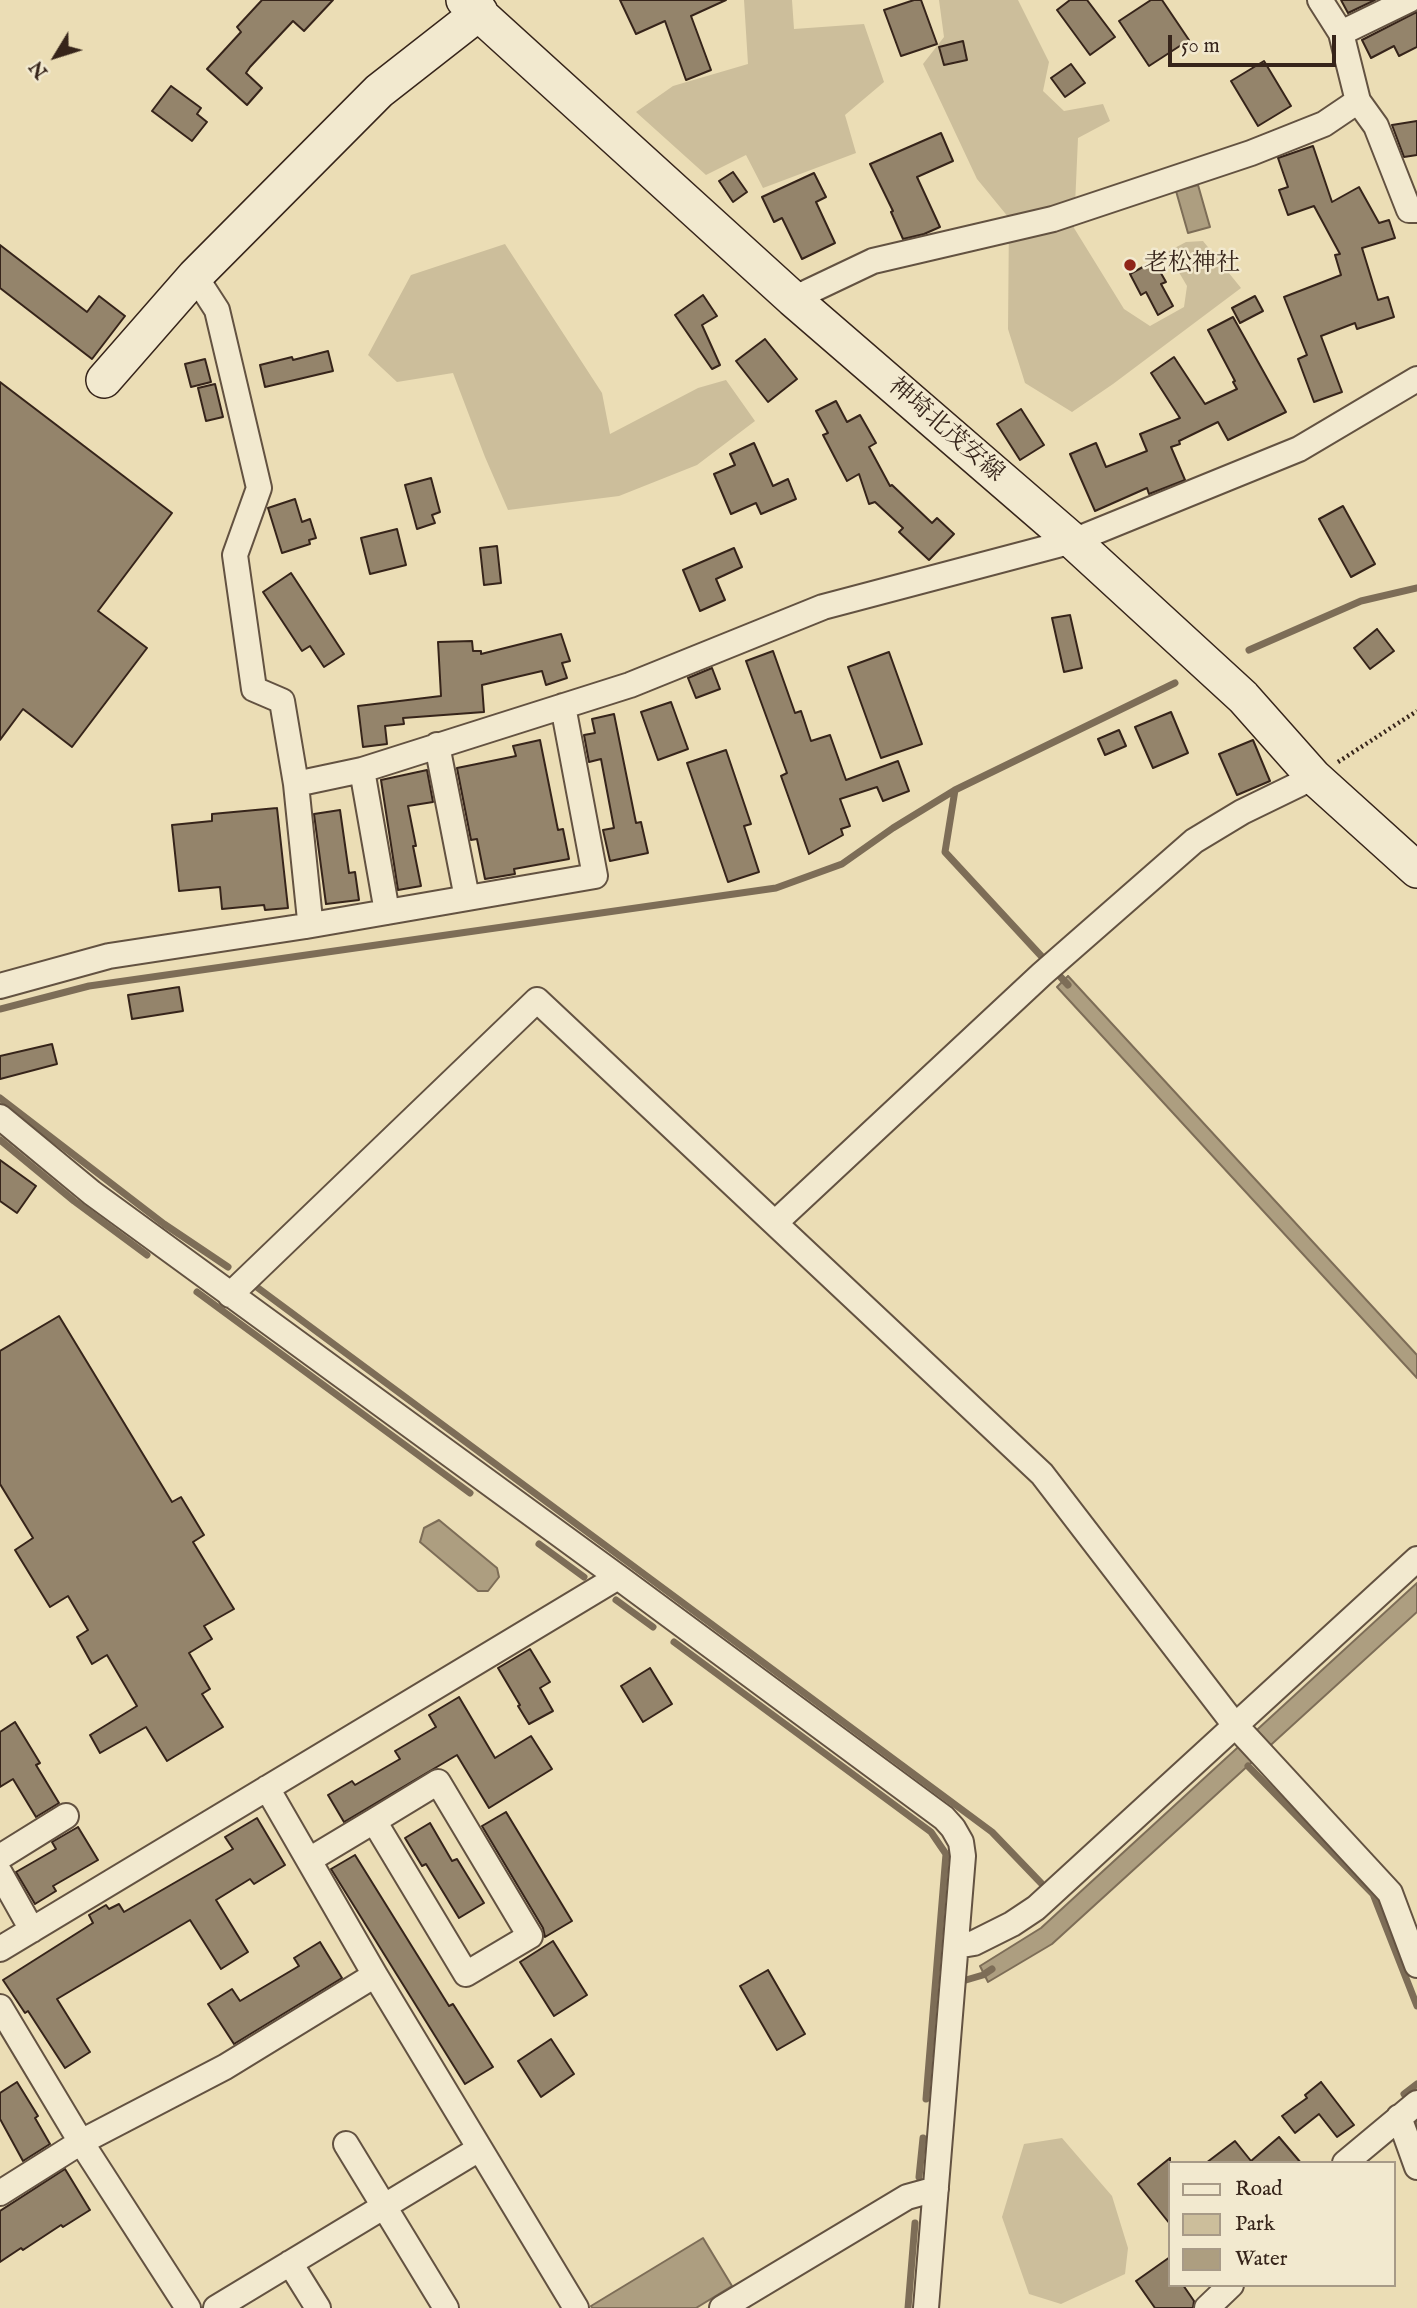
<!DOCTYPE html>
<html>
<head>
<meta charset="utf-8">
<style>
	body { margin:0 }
	#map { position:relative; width:1417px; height:2308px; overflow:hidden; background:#ebddb5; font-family:"IM FELL English",serif }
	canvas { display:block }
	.legend { position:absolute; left:1168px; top:2161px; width:228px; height:126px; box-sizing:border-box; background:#f2e9cf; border:2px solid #a79a87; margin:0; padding:9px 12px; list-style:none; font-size:21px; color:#36241a }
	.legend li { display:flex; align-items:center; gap:14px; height:35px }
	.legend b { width:35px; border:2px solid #a79a87 }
	.north { position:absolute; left:21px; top:21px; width:70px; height:70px; -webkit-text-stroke:5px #f2e9cf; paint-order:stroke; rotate:232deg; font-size:19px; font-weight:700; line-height:28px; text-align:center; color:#36241a }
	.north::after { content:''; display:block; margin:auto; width:24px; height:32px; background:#36241a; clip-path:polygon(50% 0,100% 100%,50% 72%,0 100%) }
	.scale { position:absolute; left:1168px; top:35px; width:168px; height:32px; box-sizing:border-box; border:4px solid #36241a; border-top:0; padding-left:9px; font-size:21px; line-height:24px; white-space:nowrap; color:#36241a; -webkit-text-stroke:5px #f2e9cf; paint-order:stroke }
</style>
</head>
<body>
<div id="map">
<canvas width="1417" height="2308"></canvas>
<ul class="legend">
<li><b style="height:9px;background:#f2e9cf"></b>Road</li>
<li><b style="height:19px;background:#ccbe9b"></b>Park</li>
<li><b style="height:19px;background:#ad9e80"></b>Water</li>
</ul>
<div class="north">N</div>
<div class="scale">50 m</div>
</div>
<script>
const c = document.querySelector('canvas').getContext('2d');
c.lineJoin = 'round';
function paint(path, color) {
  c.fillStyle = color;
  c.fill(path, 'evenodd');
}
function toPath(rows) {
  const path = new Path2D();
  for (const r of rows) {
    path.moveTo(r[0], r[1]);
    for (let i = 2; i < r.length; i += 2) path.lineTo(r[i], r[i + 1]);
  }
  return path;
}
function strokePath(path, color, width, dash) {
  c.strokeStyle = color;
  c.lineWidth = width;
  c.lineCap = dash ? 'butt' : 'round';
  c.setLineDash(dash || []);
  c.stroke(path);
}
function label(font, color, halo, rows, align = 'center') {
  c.font = font + ' "IM FELL English","Noto Serif JP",serif';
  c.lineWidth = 5;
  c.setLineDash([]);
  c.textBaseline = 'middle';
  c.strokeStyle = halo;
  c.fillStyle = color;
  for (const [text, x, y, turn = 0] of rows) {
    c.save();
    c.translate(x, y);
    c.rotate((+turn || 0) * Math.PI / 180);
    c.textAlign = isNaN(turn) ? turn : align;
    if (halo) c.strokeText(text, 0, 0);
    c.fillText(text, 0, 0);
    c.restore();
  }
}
paint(toPath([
	[744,0,792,0,794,29,864,24,884,82,845,115,856,153,763,188,746,155,706,175,636,112,673,86,748,64],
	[939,0,1018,0,1049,62,1043,91,1064,111,1103,104,1110,121,1078,138,1074,228,1124,309,1150,326,1184,307,1187,286,1167,252,1186,242,1203,241,1241,288,1113,384,1072,412,1025,383,1008,329,1009,218,977,179,923,64,944,37],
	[505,244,602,393,610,434,698,388,726,380,755,421,697,465,619,496,508,510,485,457,453,373,397,382,368,355,411,275],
	[1062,2138,1112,2196,1128,2248,1125,2274,1061,2304,1029,2294,1002,2217,1024,2144]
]), '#ccbe9b');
const water = toPath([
	[1198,185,1210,227,1188,233,1176,191,1198,185],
	[1068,976,1417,1355,1417,1378,1057,987,1068,976],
	[439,1520,497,1568,499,1577,488,1591,478,1591,420,1542,424,1528,439,1520],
	[1417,1583,1417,1612,1052,1944,988,1982,980,1966,1041,1928,1417,1583],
	[703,2238,732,2286,696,2308,592,2308,591,2306,703,2238]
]);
paint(water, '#ad9e80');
strokePath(water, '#7d6d57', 2);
strokePath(toPath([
	[1249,650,1361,601,1417,588],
	[955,790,945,852,1068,985],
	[0,1009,89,986,776,888,842,864,893,828,955,790,1175,683],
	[0,1098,164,1224,228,1267],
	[0,1140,74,1201,147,1255],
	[258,1288,992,1832,1041,1883],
	[197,1292,470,1493],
	[539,1544,584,1577],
	[616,1600,653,1627],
	[674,1642,931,1832,946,1854,926,2099],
	[1248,1766,1373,1894,1417,2006],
	[936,1980,966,1980,983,1975,992,1969],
	[1404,2094,1417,2084],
	[1415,2121,1417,2128],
	[919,2177,923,2138],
	[908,2308,915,2223]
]), '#7d6d57', 7);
const building = toPath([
	[262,0,333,0,304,31,293,21,250,67,246,73,262,88,247,105,207,69,241,32,237,27,262,0],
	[620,0,726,0,691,16,711,70,686,80,665,21,636,34,620,0],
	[914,0,921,0,937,44,901,56,884,10,914,0],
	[1070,0,1087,0,1115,37,1090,55,1057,10,1070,0],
	[1151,0,1162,0,1189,40,1149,66,1119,21,1151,0],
	[1341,0,1375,0,1348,13,1341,0],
	[1417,12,1417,47,1399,56,1394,46,1371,58,1362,40,1417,12],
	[963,41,967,60,944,65,939,47,963,41],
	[1264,61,1291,106,1258,126,1231,81,1264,61],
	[1071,64,1085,83,1065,97,1051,78,1071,64],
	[171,86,201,108,197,114,207,122,192,141,152,111,171,86],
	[1417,121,1417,155,1404,157,1392,125,1417,121],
	[941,133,953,161,917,177,940,227,924,234,903,239,891,212,893,211,870,164,941,133],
	[1313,146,1332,202,1359,187,1379,223,1389,220,1395,238,1362,248,1378,300,1388,297,1394,317,1357,329,1355,323,1321,336,1342,392,1314,402,1298,359,1307,355,1284,297,1341,275,1335,255,1340,254,1314,206,1288,215,1279,190,1288,187,1278,158,1313,146],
	[733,172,747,192,733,202,719,181,733,172],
	[814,173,826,197,816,202,835,243,802,259,782,218,774,222,762,197,814,173],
	[0,245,87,312,99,296,125,316,92,359,0,288,0,245],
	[1154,261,1166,282,1161,284,1173,306,1158,315,1146,292,1141,295,1130,274,1154,261],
	[703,295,717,316,702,325,720,365,712,369,675,315,703,295],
	[1255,296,1263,311,1240,323,1232,308,1255,296],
	[1233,317,1286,412,1228,440,1218,422,1179,441,1180,444,1171,447,1185,480,1149,494,1147,488,1095,511,1070,454,1096,443,1106,467,1147,451,1140,434,1180,418,1151,373,1174,357,1205,404,1237,389,1233,382,1235,381,1208,330,1233,317],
	[765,339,797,379,768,402,736,361,765,339],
	[328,351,333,371,265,387,260,365,292,357,293,360,328,351],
	[205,359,211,382,191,387,185,364,205,359],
	[0,382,172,513,98,611,147,648,72,747,23,709,0,740,0,382],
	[215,384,223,417,206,421,198,388,215,384],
	[836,401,847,422,860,415,876,443,869,447,890,486,892,485,932,523,937,518,954,534,929,560,899,532,903,528,875,502,869,504,859,474,847,481,823,435,828,433,816,411,836,401],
	[1021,409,1044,445,1020,460,997,424,1021,409],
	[754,443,773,486,788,479,796,499,761,514,756,503,731,514,714,474,735,465,730,454,754,443],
	[431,478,440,512,432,515,435,523,417,529,405,485,431,478],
	[295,499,302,522,310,519,316,538,309,540,310,544,282,553,268,508,295,499],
	[1343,506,1375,564,1351,577,1319,519,1343,506],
	[397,529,406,565,370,574,361,538,397,529],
	[497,546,501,583,484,585,480,548,497,546],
	[734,548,742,567,716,579,725,600,700,611,683,570,734,548],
	[291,573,344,654,324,667,310,646,302,651,263,592,291,573],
	[1070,615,1082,668,1064,672,1052,618,1070,615],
	[1377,629,1394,651,1370,669,1354,648,1377,629],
	[561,634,570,661,562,663,567,678,546,685,542,671,482,685,484,712,403,718,404,724,385,726,387,744,363,747,358,706,441,696,438,642,472,641,473,651,481,651,481,654,561,634],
	[773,651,795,713,801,711,811,741,830,735,846,780,898,761,909,791,883,801,877,787,840,799,850,826,841,829,843,835,809,854,781,776,787,773,746,661,773,651],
	[889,652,922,744,881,758,848,667,889,652],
	[712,668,720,689,696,698,688,678,712,668],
	[671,702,688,749,658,760,641,712,671,702],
	[1171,712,1188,753,1153,768,1135,727,1171,712],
	[614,714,636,823,641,822,648,853,610,861,603,830,614,828,601,759,589,762,584,735,595,733,592,719,614,714],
	[1119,730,1126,746,1105,755,1098,739,1119,730],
	[540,740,558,830,563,829,569,859,514,869,515,874,485,879,477,839,471,840,457,768,516,756,513,746,540,740],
	[1253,740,1270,781,1237,795,1219,754,1253,740],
	[726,750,751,824,744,826,759,872,728,882,687,763,726,750],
	[427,770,433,802,408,806,416,846,413,846,421,886,398,890,381,780,427,770],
	[277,808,288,908,265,910,264,905,222,909,220,887,179,891,172,825,212,821,212,814,277,808],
	[340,810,349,873,355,872,359,900,326,904,314,814,340,810],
	[179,987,183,1011,132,1019,128,995,179,987],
	[52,1044,57,1064,0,1079,0,1056,52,1044],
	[0,1160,36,1186,17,1213,0,1201,0,1160],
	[59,1316,172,1502,181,1497,204,1535,193,1542,234,1609,204,1626,212,1639,189,1653,210,1689,202,1694,223,1727,167,1761,146,1727,100,1753,90,1735,137,1706,107,1655,92,1664,77,1637,88,1630,68,1596,50,1607,15,1550,33,1538,0,1484,0,1351,59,1316],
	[530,1649,550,1682,540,1688,553,1711,529,1724,518,1706,520,1705,498,1668,530,1649],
	[650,1668,672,1704,643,1722,621,1686,650,1668],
	[459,1697,495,1758,531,1736,552,1769,489,1808,457,1755,344,1822,328,1795,352,1781,355,1785,400,1759,395,1751,436,1727,429,1715,459,1697],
	[15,1722,40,1763,36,1765,59,1803,36,1817,13,1779,0,1787,0,1732,15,1722],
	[506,1812,572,1921,545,1937,543,1928,482,1826,506,1812],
	[257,1818,285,1865,254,1884,250,1879,216,1900,248,1952,221,1969,190,1920,57,1999,90,2052,65,2068,28,2011,25,2013,3,1980,93,1923,89,1915,106,1905,109,1909,119,1904,124,1912,233,1849,225,1837,257,1818],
	[430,1823,452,1861,457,1859,484,1903,459,1918,426,1864,422,1866,405,1838,430,1823],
	[78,1827,98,1860,53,1886,56,1891,35,1904,16,1872,56,1849,52,1842,78,1827],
	[355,1855,449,2006,453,2004,493,2067,465,2084,331,1869,355,1855],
	[553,1941,587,1995,554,2016,520,1962,553,1941],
	[320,1942,342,1978,234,2044,208,2004,232,1989,240,2001,299,1966,294,1958,320,1942],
	[768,1970,805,2034,777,2050,740,1986,768,1970],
	[551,2039,574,2074,541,2097,518,2061,551,2039],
	[17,2082,38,2116,35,2118,50,2144,23,2161,0,2119,0,2093,17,2082],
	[1321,2082,1354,2125,1337,2137,1319,2114,1295,2133,1282,2116,1307,2098,1305,2095,1321,2082],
	[1279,2137,1301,2163,1206,2163,1235,2141,1251,2161,1279,2137],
	[1170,2158,1170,2224,1138,2184,1170,2158],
	[65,2169,90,2210,63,2227,61,2225,23,2250,21,2248,0,2262,0,2211,65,2169],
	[1170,2257,1170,2285,1183,2285,1194,2301,1193,2308,1155,2308,1136,2281,1170,2257]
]);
paint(building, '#94846b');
strokePath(building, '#36241a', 2);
const street = toPath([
	[1320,0,1341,33,1358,101,1376,126,1409,210,1417,210],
	[1341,33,1409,0],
	[195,276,217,310,259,488,235,555,254,689,282,701,296,784,362,770,630,685,823,607,1073,541,1299,449,1417,379],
	[793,299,873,261,1053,219,1251,153,1324,124,1358,101],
	[437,745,467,898],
	[362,770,387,912],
	[306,926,595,876,563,706],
	[0,986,109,956,306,926,310,920,296,784],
	[0,1117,92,1193,618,1577,944,1818,953,1828,961,1842,963,1856,926,2308],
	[776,1222,1042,974,1194,841,1242,812,1314,777],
	[230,1295,537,1000,1042,1474,1234,1724,1390,1893,1417,1965],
	[267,1788,375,1975,576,2308],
	[0,1857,66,1816],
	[309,1860,374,1821,438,1782,530,1936,466,1974,374,1821],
	[0,1873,32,1930],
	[956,1946,974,1943,1012,1924,1036,1908,1417,1559],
	[0,1949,618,1577],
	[0,2007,81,2142,188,2308],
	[1399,2117,1417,2167],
	[346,2144,446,2308],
	[1345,2163,1417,2103],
	[0,2193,81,2142,225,2067,375,1975],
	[290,2263,318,2308],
	[216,2308,479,2149],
	[722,2308,907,2197,936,2189],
	[1207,2308,1231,2285]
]);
const secondary = toPath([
	[464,0,793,299,1073,541,1243,697,1314,777,1417,870],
	[104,380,195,276,379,91,480,12]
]);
strokePath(street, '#635241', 28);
strokePath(secondary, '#36241a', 38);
strokePath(toPath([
	[1338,762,1417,711]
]), '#36241a', 4.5, [2, 3.5]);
strokePath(street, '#f2e9cf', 24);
strokePath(secondary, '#f2e9cf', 35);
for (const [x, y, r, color] of [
	[1130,265,7,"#8f2418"]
]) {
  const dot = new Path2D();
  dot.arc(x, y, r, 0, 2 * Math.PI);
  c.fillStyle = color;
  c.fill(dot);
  strokePath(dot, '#f2e9cf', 2.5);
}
label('24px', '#36241a', '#f2e9cf', [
	["老松神社",1144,265]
], 'left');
label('24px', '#36241a', '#f2e9cf', [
	["神埼北茂安線",945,431,41]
]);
</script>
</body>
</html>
